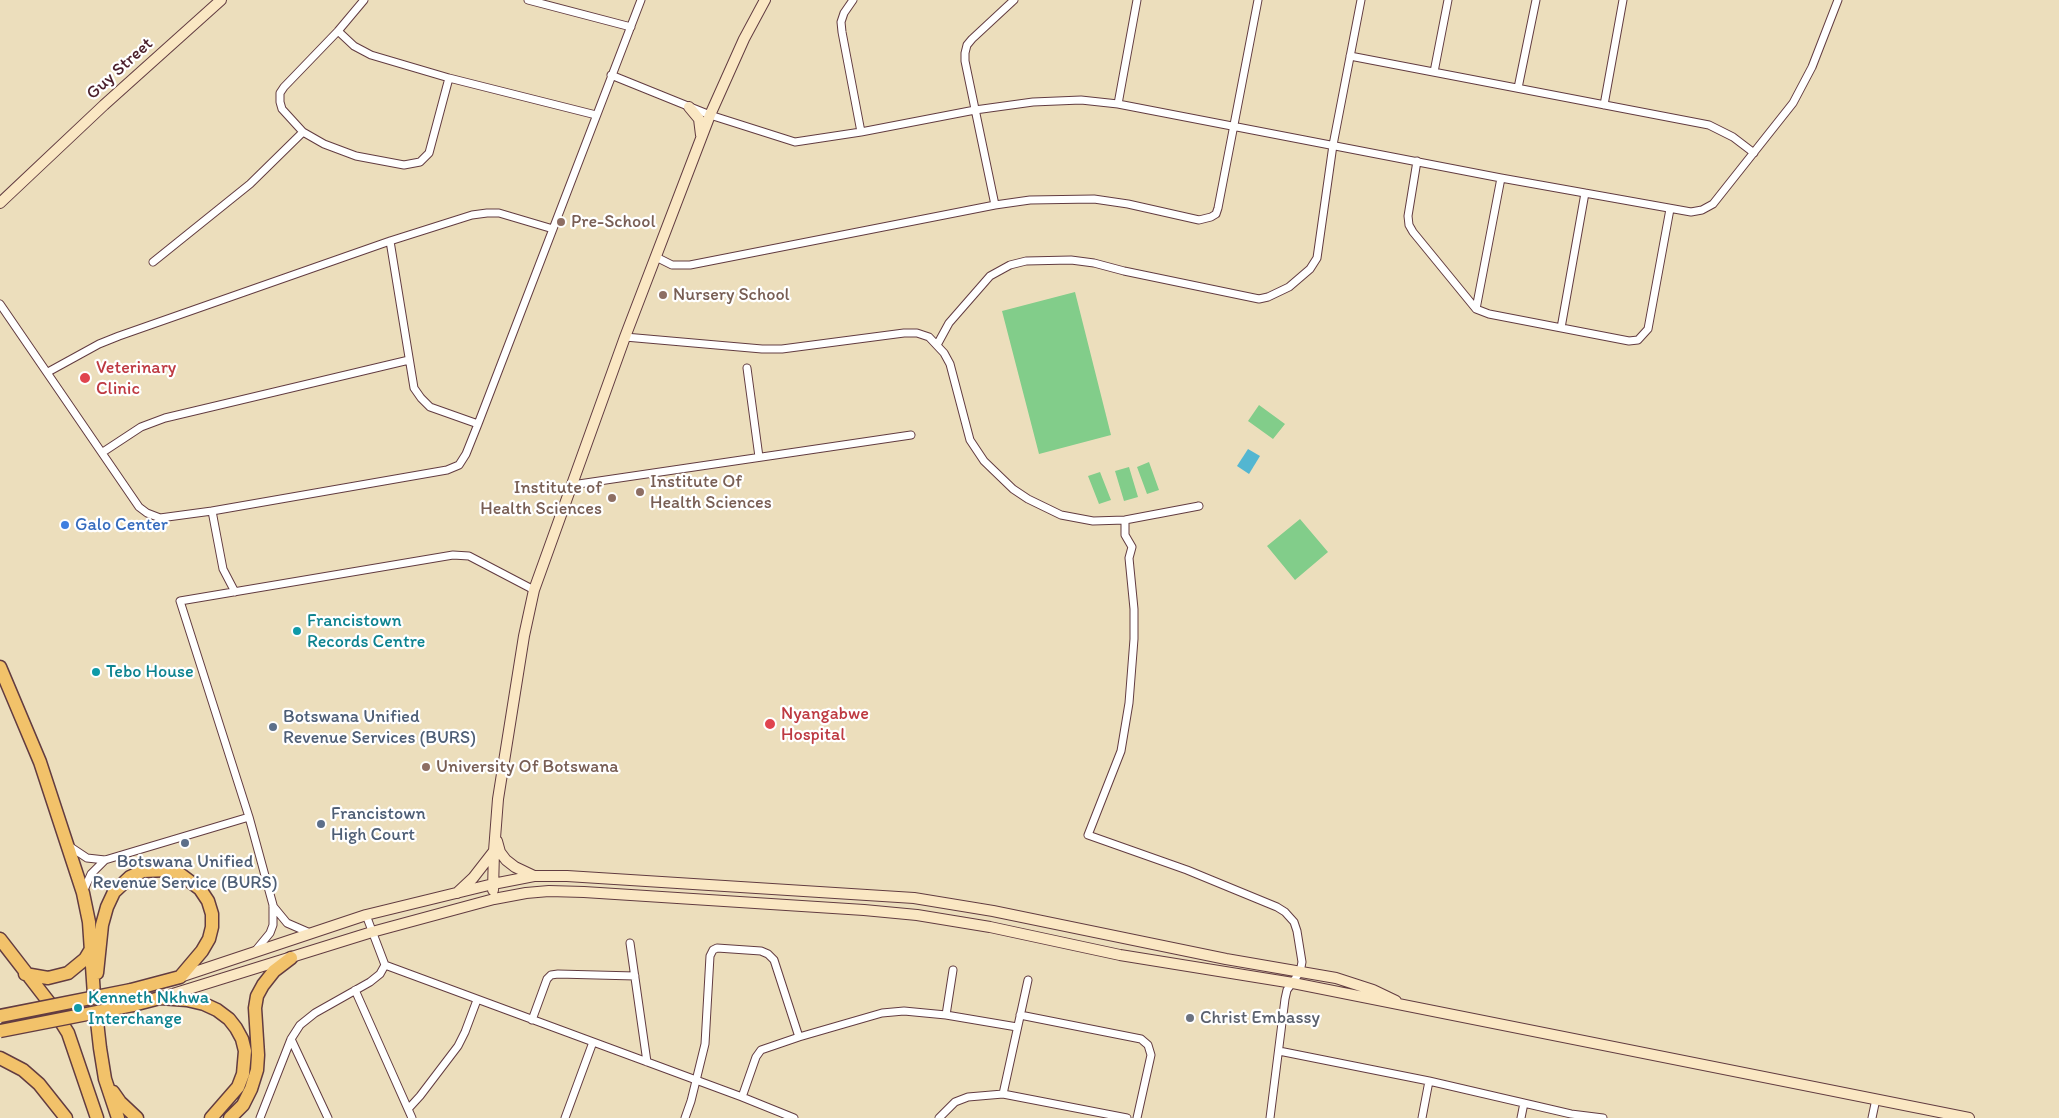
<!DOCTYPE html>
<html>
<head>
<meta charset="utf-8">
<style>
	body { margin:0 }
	canvas { display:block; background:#ecdebc }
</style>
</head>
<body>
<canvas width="2059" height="1118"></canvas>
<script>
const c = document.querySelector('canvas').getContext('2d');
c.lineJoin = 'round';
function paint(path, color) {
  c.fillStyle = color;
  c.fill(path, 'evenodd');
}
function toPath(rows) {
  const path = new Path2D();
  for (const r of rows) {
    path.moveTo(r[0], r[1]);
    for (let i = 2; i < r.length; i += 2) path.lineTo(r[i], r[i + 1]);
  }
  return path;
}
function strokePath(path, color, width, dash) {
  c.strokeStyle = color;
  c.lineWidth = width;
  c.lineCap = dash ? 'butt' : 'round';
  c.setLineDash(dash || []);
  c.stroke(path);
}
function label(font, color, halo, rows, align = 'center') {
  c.font = font + ' Itim,sans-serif';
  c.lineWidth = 4.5;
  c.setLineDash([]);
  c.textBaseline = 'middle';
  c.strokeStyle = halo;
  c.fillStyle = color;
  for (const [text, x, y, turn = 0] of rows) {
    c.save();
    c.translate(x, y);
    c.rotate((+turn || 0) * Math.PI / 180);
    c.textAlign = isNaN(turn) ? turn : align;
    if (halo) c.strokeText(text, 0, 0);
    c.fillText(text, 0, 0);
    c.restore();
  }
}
paint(toPath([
	[1075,292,1111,435,1039,454,1002,311],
	[1259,405,1285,424,1273,439,1248,421],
	[1149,462,1159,490,1147,494,1137,467],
	[1129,467,1138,497,1124,501,1115,471],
	[1100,472,1111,500,1099,504,1088,476],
	[1300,519,1328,552,1295,580,1267,546]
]), '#82cd8a');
paint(toPath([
	[1248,449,1260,456,1249,474,1237,466]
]), '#53b6d1');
const street = toPath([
	[364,0,338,31,284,87,280,93,280,102,282,109,303,132,324,144,356,156,404,165,420,162,429,153,449,78],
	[528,0,631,27],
	[853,0,844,13,841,22,842,32,861,132],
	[338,31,354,46,371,55,449,78,596,115],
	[1350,56,1709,125,1733,137,1754,153],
	[1434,72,1448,0],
	[611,75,710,115,795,142,861,132,975,110,1033,102,1081,100,1118,104,1501,178,1691,212,1702,210,1713,204,1793,103,1812,67,1838,0],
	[1518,88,1536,0],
	[1118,104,1137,0],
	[1604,105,1623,0],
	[1417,161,1408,216,1409,225,1413,232,1476,309,1489,314,1629,341,1638,340,1648,329,1670,209],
	[995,205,965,61,965,53,967,45,972,39,1014,0],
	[390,241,414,388,421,398,430,407,478,424],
	[656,257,672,265,690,265,995,205,1030,200,1094,199,1128,204,1199,220,1211,217,1216,214,1218,208,1258,0],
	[153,262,250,184,303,132],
	[0,304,139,507,147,513,160,518,212,511,447,470,459,465,466,454,478,424,641,0],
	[1476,309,1501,178],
	[1561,328,1585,193],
	[625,337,762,349,782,349,904,333,917,333,929,337,944,353,950,364,970,440,984,461,1013,489,1028,499,1061,515,1093,521,1125,520,1199,506,1157,514],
	[937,345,949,323,990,276,1010,265,1026,261,1071,260,1094,263,1124,271,1259,299,1268,297,1289,287,1310,269,1317,258,1333,145,1361,0],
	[747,368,759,457],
	[48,372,99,344,119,336,390,241,472,215,487,213,499,213,553,229],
	[103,452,141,427,165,418,409,360],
	[572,485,911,435],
	[212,511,223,569,235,592],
	[1125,520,1125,535,1132,547,1129,558,1134,609,1134,639,1129,703,1121,751,1088,835,1187,870,1277,907,1285,912,1294,922,1297,931,1302,962,1300,972,1287,990,1285,999,1270,1118],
	[69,846,87,858,105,860,249,817],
	[83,892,91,874,105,860],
	[273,906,287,923,310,933],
	[366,915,385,965,742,1097,794,1118],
	[630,943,647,1062],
	[256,950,270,933,273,925,273,905,249,817,180,601,453,555,469,556,534,590],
	[355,990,412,1118],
	[946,1015,953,970],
	[1020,1015,1141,1039,1148,1045,1151,1055,1137,1118],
	[532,1020,547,979,551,975,558,974,635,976],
	[291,1039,328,1118],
	[1279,1051,1429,1081,1571,1114,1603,1118],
	[1003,1094,1028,980],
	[742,1097,756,1057,761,1050,799,1037,882,1013,904,1011,946,1015,1017,1027],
	[409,1108,420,1096,458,1046,465,1032,477,1000],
	[260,1118,291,1039,300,1025,315,1013,370,982,380,974,385,965],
	[565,1118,593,1042],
	[685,1118,691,1101,705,1044,710,956,713,950,717,948,761,951,768,954,774,960,799,1037],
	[939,1118,955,1102,968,1097,1003,1094,1127,1118],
	[1422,1118,1429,1081],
	[1521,1118,1524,1103],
	[1872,1118,1876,1099]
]);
const secondary = toPath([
	[689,107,699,119,701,135],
	[0,203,104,105,221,0],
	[497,841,500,852,506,860,515,867,534,876],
	[493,890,494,851,498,799,524,636,534,590,625,337,710,115,744,39,765,0],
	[457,893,473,878,494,851],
	[180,977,366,915,493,884,534,876,567,876,914,898,993,911,1226,959,1336,978,1373,990,1396,1001],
	[163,997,372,932,494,899,526,893,549,891,584,892,864,910,917,915,990,927,1120,955,1293,983,1969,1118]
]);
const highway = toPath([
	[0,667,40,762,83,893,89,922,94,995,100,1048,105,1079,118,1118],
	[0,939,48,1001,68,1033,97,1118],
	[97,973,102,925,107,907,114,892,130,877,143,871,169,870,180,874,200,889,208,901,212,914,212,927,209,939,202,951,180,977,131,990],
	[25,974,48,978,68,973,85,959,91,949],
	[133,1005,160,998,187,1000,204,1004,217,1010,229,1019,236,1028,242,1039,245,1051,243,1074,238,1087,211,1118],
	[0,1058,23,1070,39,1084,66,1118],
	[113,1092,120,1102,137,1118],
	[230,1118,243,1105,251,1089,257,1070,258,1055,255,1008,257,996,263,985,274,971,291,958]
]);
strokePath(street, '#623c41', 9);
strokePath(secondary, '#623c41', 12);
strokePath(highway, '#623c41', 15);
strokePath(street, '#fff', 7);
strokePath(secondary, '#fae7c3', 10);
strokePath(highway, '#f2c26a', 12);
const highwayBridge = toPath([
	[0,1016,131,990],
	[0,1031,133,1005]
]);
strokePath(highwayBridge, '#623c41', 15, []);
strokePath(highwayBridge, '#f2c26a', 12);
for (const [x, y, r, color] of [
	[561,222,5,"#8d6e63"],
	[663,295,5,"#8d6e63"],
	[85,378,6,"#e0444e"],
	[640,492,5,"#8d6e63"],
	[612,498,5,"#8d6e63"],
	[65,525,5,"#3f7fe0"],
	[297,631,5,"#0f9aa8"],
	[96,672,5,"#0f9aa8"],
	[770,724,6,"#e0444e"],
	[273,727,5,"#5c6f8a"],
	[426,767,5,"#8d6e63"],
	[321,824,5,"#5c6f8a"],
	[185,843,5,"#5c6f8a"],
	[78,1008,5,"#0f9aa8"],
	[1190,1018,5,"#6b7280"]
]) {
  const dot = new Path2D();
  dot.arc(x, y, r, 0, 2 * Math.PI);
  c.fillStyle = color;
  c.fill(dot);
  strokePath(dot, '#fff', 2);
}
label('18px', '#4a1f2b', '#fff', [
	["Guy Street",120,69,-42]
]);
label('18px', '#785e54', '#fff', [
	["Pre-School",571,222],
	["Nursery School",673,295],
	["Institute Of",650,482],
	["Health Sciences",650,503],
	["Institute of",602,488,"right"],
	["Health Sciences",602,509,"right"],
	["University Of Botswana",436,767]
], 'left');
label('18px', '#be3a42', '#fff', [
	["Veterinary",96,368],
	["Clinic",96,389],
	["Nyangabwe",781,714],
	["Hospital",781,735]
], 'left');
label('18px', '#366cbe', '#fff', [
	["Galo Center",75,525]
], 'left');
label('18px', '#0d838f', '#fff', [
	["Francistown",307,621],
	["Records Centre",307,642],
	["Tebo House",106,672],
	["Kenneth Nkhwa",88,998],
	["Interchange",88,1019]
], 'left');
label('18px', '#4e5e75', '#fff', [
	["Botswana Unified",283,717],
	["Revenue Services (BURS)",283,738],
	["Francistown",331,814],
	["High Court",331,835],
	["Botswana Unified",185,862,"center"],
	["Revenue Service (BURS)",185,883,"center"]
], 'left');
label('18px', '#5b616d', '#fff', [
	["Christ Embassy",1200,1018]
], 'left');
</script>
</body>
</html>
